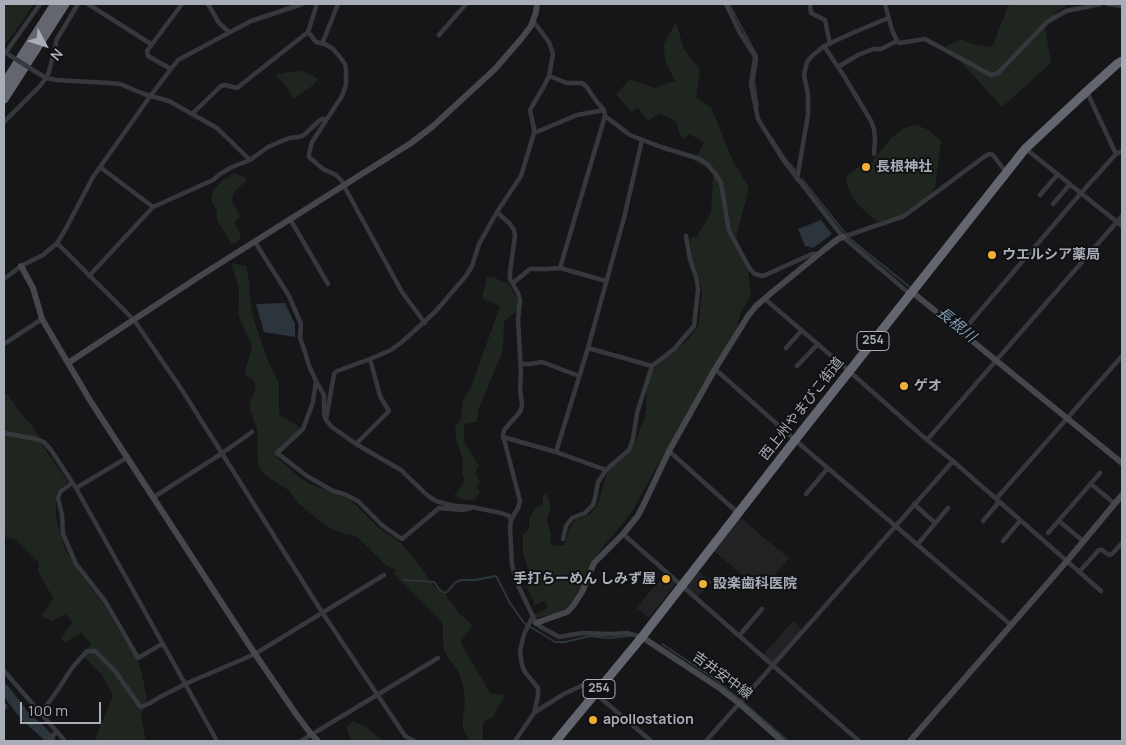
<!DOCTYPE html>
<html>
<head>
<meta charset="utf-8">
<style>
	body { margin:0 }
	#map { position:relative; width:1126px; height:745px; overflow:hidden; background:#161618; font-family:Manrope,sans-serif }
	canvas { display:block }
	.frame { position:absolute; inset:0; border:5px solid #a8adb8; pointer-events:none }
	.north { position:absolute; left:20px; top:20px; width:50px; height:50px; -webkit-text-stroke:4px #111113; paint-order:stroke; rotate:130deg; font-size:14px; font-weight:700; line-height:20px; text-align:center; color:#a8adb8 }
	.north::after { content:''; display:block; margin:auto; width:18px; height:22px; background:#a8adb8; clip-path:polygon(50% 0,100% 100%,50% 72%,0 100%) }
	.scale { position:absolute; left:20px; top:702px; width:81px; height:22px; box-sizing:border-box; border:2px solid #a8adb8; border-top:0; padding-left:6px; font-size:15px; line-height:18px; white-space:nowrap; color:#a8adb8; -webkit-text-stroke:4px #111113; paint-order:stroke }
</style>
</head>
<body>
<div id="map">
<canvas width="1126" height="745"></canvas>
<div class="frame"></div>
<div class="north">N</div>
<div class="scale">100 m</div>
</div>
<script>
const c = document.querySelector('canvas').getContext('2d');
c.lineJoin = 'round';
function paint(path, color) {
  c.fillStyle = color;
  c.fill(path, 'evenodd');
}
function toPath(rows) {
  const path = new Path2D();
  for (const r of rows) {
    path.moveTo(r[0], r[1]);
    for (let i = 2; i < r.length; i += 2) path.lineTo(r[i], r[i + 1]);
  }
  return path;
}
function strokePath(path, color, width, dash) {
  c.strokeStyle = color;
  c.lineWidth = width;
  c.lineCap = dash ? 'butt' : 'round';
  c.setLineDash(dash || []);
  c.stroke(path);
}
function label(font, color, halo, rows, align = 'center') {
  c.font = font + ' Manrope,"Noto Sans JP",sans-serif';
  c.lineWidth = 4;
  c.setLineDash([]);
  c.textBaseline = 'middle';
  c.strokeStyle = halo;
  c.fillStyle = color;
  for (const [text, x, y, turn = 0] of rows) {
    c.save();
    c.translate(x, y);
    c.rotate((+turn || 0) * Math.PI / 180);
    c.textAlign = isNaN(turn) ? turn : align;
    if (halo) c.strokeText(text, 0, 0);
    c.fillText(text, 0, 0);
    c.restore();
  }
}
paint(toPath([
	[739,517,789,558,760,591,713,550],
	[697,570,712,582,697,598,684,587],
	[666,573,677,582,649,618,636,608],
	[793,621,802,629,773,663,763,655]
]), '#222225');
paint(toPath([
	[4,4,34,4,15,32,4,45],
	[1009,4,1070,4,1057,11,1045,28,1051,63,1002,107,946,46,961,39,973,44,992,47],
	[676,22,684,49,700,70,696,98,711,107,733,161,749,188,736,238,748,266,751,296,741,312,737,328,708,375,631,513,591,562,579,591,571,604,563,611,550,615,535,618,535,614,548,608,545,601,535,605,527,587,526,579,530,575,523,552,523,535,529,529,529,519,534,509,543,504,543,496,546,492,551,506,547,520,551,535,550,542,554,546,564,545,569,529,575,520,591,514,598,503,608,470,618,463,631,451,645,418,648,381,653,370,666,356,685,343,698,326,702,292,700,280,692,260,690,238,697,236,711,213,713,175,707,168,694,161,704,142,689,134,684,138,680,135,676,121,659,113,648,121,638,108,631,112,616,94,630,79,654,88,675,81,665,61,664,44],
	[304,71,318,79,312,86,294,99,284,84,275,75,288,72],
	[916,125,929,130,941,141,935,187,927,199,908,213,877,222,856,203,848,188,846,176,860,166,871,163,891,138,904,128],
	[234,173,247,179,244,183,234,192,232,201,240,216,234,223,241,235,239,240,235,243,231,243,217,220,217,211,211,200,213,190,222,181],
	[231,263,246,266,249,280,251,308,257,330,268,361,279,383,279,414,301,428,275,455,293,472,308,483,350,500,355,504,380,529,401,543,423,570,434,586,445,593,459,613,471,624,471,628,461,641,462,645,490,693,505,695,497,709,493,717,483,722,483,741,469,741,463,728,463,715,465,704,464,690,459,672,449,659,444,650,443,643,443,625,440,620,393,573,396,570,386,565,356,536,345,534,330,528,320,521,298,503,293,497,290,491,269,478,262,472,258,464,257,429,250,409,250,403,256,388,254,381,248,377,245,372,252,346,239,317,238,310,239,305,239,287],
	[487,277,495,278,509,284,517,299,518,310,504,322,503,350,478,411,477,422,464,424,464,442,479,466,475,473,480,482,477,485,480,493,473,500,465,500,454,496,465,481,462,474,463,460,456,439,455,428,461,418,463,401,471,387,500,306,482,298],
	[4,393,8,395,23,416,34,428,43,446,68,482,56,492,56,517,64,546,77,570,102,602,140,666,147,698,141,716,146,741,96,741,97,734,113,695,102,675,84,657,91,644,81,633,66,642,61,638,73,622,65,614,52,621,41,616,53,598,38,571,39,563,16,540,7,538,4,534],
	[354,721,366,727,384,741,351,741,346,727]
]), '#1e261f');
paint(toPath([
	[821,220,832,234,813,248,805,246,798,229],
	[285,303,295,324,295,337,264,332,256,304]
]), '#2c353c');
strokePath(toPath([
	[729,4,757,56,757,63,754,80,758,106],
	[772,138,787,161,795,170],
	[802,179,849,238,911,288],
	[404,580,434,582,440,590,445,593,448,591,456,582,461,580,475,580,496,576,510,603,524,623,555,642,565,642,590,636,609,638,629,636],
	[662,644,712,677,744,703,788,741]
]), '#2c353c', 2);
strokePath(toPath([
	[4,689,25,716,42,731,51,741]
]), '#2c353c', 10);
strokePath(toPath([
	[88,4,151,44],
	[208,4,219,23,229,32],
	[317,4,308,32,316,42,325,44,333,49,340,57,345,64,346,70,346,85,342,96,312,142,309,154,309,157,323,169,336,175,342,181,344,186,402,292,425,323],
	[726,4,740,33,754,55,755,58,751,84,758,119,784,161,843,237,910,294],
	[810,4,811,13,825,20,830,44],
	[885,4,892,30,897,41,899,43,925,39,991,75,998,73,1047,22,1066,11,1101,4],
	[1107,4,1122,6],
	[439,35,466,4],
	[322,44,338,4],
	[824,46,844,76,871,121,874,129,875,140,874,154],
	[4,55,40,4],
	[838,67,858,55,873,49,881,49,897,41],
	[171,69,148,56,147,51,182,4],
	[41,75,46,78,56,80,109,83,120,84,144,94,169,101,217,128,250,160],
	[549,76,567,83,582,83,586,86,597,102,604,110,605,116,630,135,661,147,700,159,708,165,715,173,721,183,729,231,750,269,755,274,763,276,812,254,818,254],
	[1087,92,1116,154],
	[192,114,221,86,225,85,237,88,308,32],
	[4,122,40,86,46,78,49,72,57,39,78,4],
	[534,133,577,115,604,110],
	[1026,149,1122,226],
	[100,167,153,207],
	[797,179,808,115,808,94,804,75,807,62,812,56,824,46,850,34,888,18],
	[1040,195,1058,174],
	[1053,204,1070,184],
	[497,212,510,224,514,230,515,236,510,272,510,279,518,293,520,300,518,320,521,372,520,388,522,406,520,412,504,430,503,435,520,501,518,508,511,520],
	[290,219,328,284],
	[843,237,904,216,984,157,989,154,993,155,1006,172],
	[255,242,289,296,301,324,300,338,305,352,309,366,316,381,313,402,303,429,277,453,307,476,333,491,344,494,358,501,383,526,402,539,439,508,463,510,471,508],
	[57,243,134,320,182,390,322,612,405,736,414,741],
	[560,268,605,116],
	[89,276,153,207,213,180,220,174,232,167,250,160,268,147,289,138,299,137,304,135,319,121,322,119,327,119],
	[4,279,21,266,43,255,57,243,64,232,93,177,151,95,178,60,251,21,302,4],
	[513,283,530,269,546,269,560,268,606,281],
	[765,299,849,371,927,440,953,461,1101,591],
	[962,332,1081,193,1116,154,1122,151],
	[4,344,42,319],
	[588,348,652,366],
	[786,348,802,330],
	[521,364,531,364,542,362,579,376],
	[797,366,818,344],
	[715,369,795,440,1011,625],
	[316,381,324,395,324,414,326,420,332,427,356,444,401,470,428,496,436,501,446,504,456,506,472,507,501,513,509,516,511,520,510,528,512,565,517,583,536,623,541,627,559,637,582,633,610,634,627,633,642,637],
	[326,420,334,374,337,371,370,359,391,350,402,342,435,312,466,276,472,266,479,244,497,212,521,176,534,133,534,129,530,110,544,86,549,76,553,54,549,42,533,21],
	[4,433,36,439,44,442,51,450,76,488,217,741],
	[503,437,556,452,606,470],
	[927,440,1122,216],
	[356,444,389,411,380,396,370,359],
	[669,451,738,513],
	[556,452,588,348,624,218,642,140],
	[72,483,60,492,58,498,62,515,63,534,76,564,105,601,138,658,162,644],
	[1091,484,1115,504],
	[76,488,128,457],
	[806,494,828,468],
	[154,497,221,454,252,432],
	[996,499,1122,356],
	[914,504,935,523],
	[983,521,999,502],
	[1059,521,1083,541],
	[1048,533,1100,473],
	[623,534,859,741],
	[563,539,566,526,572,518,585,513,593,505,595,498,598,482,606,470,629,450,633,439,637,413,652,366,674,349,694,326,698,290,697,280,690,259,686,236],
	[1003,541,1020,521],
	[917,545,948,508],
	[1079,572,1099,550,1102,550,1109,555,1112,554,1122,543],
	[739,636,762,609],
	[4,671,65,741],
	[596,694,651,741],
	[4,708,5,706],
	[535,712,564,694,585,684,588,685,597,691],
	[41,713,57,691,72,668,87,651,95,651,115,671,139,705,141,707,150,703,160,697,185,684,255,654,384,575],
	[49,741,56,732],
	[301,741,438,658],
	[515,741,534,713,538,696,538,688,525,672,522,665,520,651,524,634,533,616],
	[706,741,953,461]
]), '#37383d', 4.5);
strokePath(toPath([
	[21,266,33,288,42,319,91,402,255,654,296,714,311,734,318,741],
	[912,292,1122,463],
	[68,363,200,276,411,143,432,127,495,69,521,39,531,26,536,12,537,4],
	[536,623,567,612,573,606,582,592,594,563,623,534,637,517,642,508,669,451,715,369,748,316,756,306,770,294,825,249,838,239,843,237],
	[642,637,718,687,740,704,782,741],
	[910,741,1067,561,1122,495]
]), '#45474d', 6);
strokePath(toPath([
	[4,84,55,4],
	[4,99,65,4],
	[556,741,642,637,795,440,1025,149,1086,92,1117,64,1122,61]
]), '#63666e', 9);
strokePath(toPath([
	[9,55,41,75]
]), '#37383d', 4.5);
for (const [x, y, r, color] of [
	[866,167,5,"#f2b134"],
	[992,255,5,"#f2b134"],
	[904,386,5,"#f2b134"],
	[666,579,5,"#f2b134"],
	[703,584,5,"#f2b134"],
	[593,720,5,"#f2b134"]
]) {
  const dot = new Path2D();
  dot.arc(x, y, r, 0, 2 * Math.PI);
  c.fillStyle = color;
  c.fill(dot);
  strokePath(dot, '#111113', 2);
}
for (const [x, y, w] of [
	[873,341,32],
	[599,689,32]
]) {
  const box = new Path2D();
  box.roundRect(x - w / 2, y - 9.5, w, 19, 4);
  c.fillStyle = '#111113';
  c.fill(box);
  strokePath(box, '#a8adb8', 1);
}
label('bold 12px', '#a8adb8', null, [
	["254",873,341],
	["254",599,689]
]);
label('bold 14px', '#a8adb8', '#111113', [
	["長根神社",876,167],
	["ウエルシア薬局",1002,255],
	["ゲオ",914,386],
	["手打らーめん しみず屋",656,579,"right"],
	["設楽歯科医院",713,584],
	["apollostation",603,720]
], 'left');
label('14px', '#a8adb8', '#111113', [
	["西上州やまびこ街道",802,409,-52],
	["吉井安中線",722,676,36]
]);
label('italic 15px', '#7f9bb3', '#111113', [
	["長根川",956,325,39]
]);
</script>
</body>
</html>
